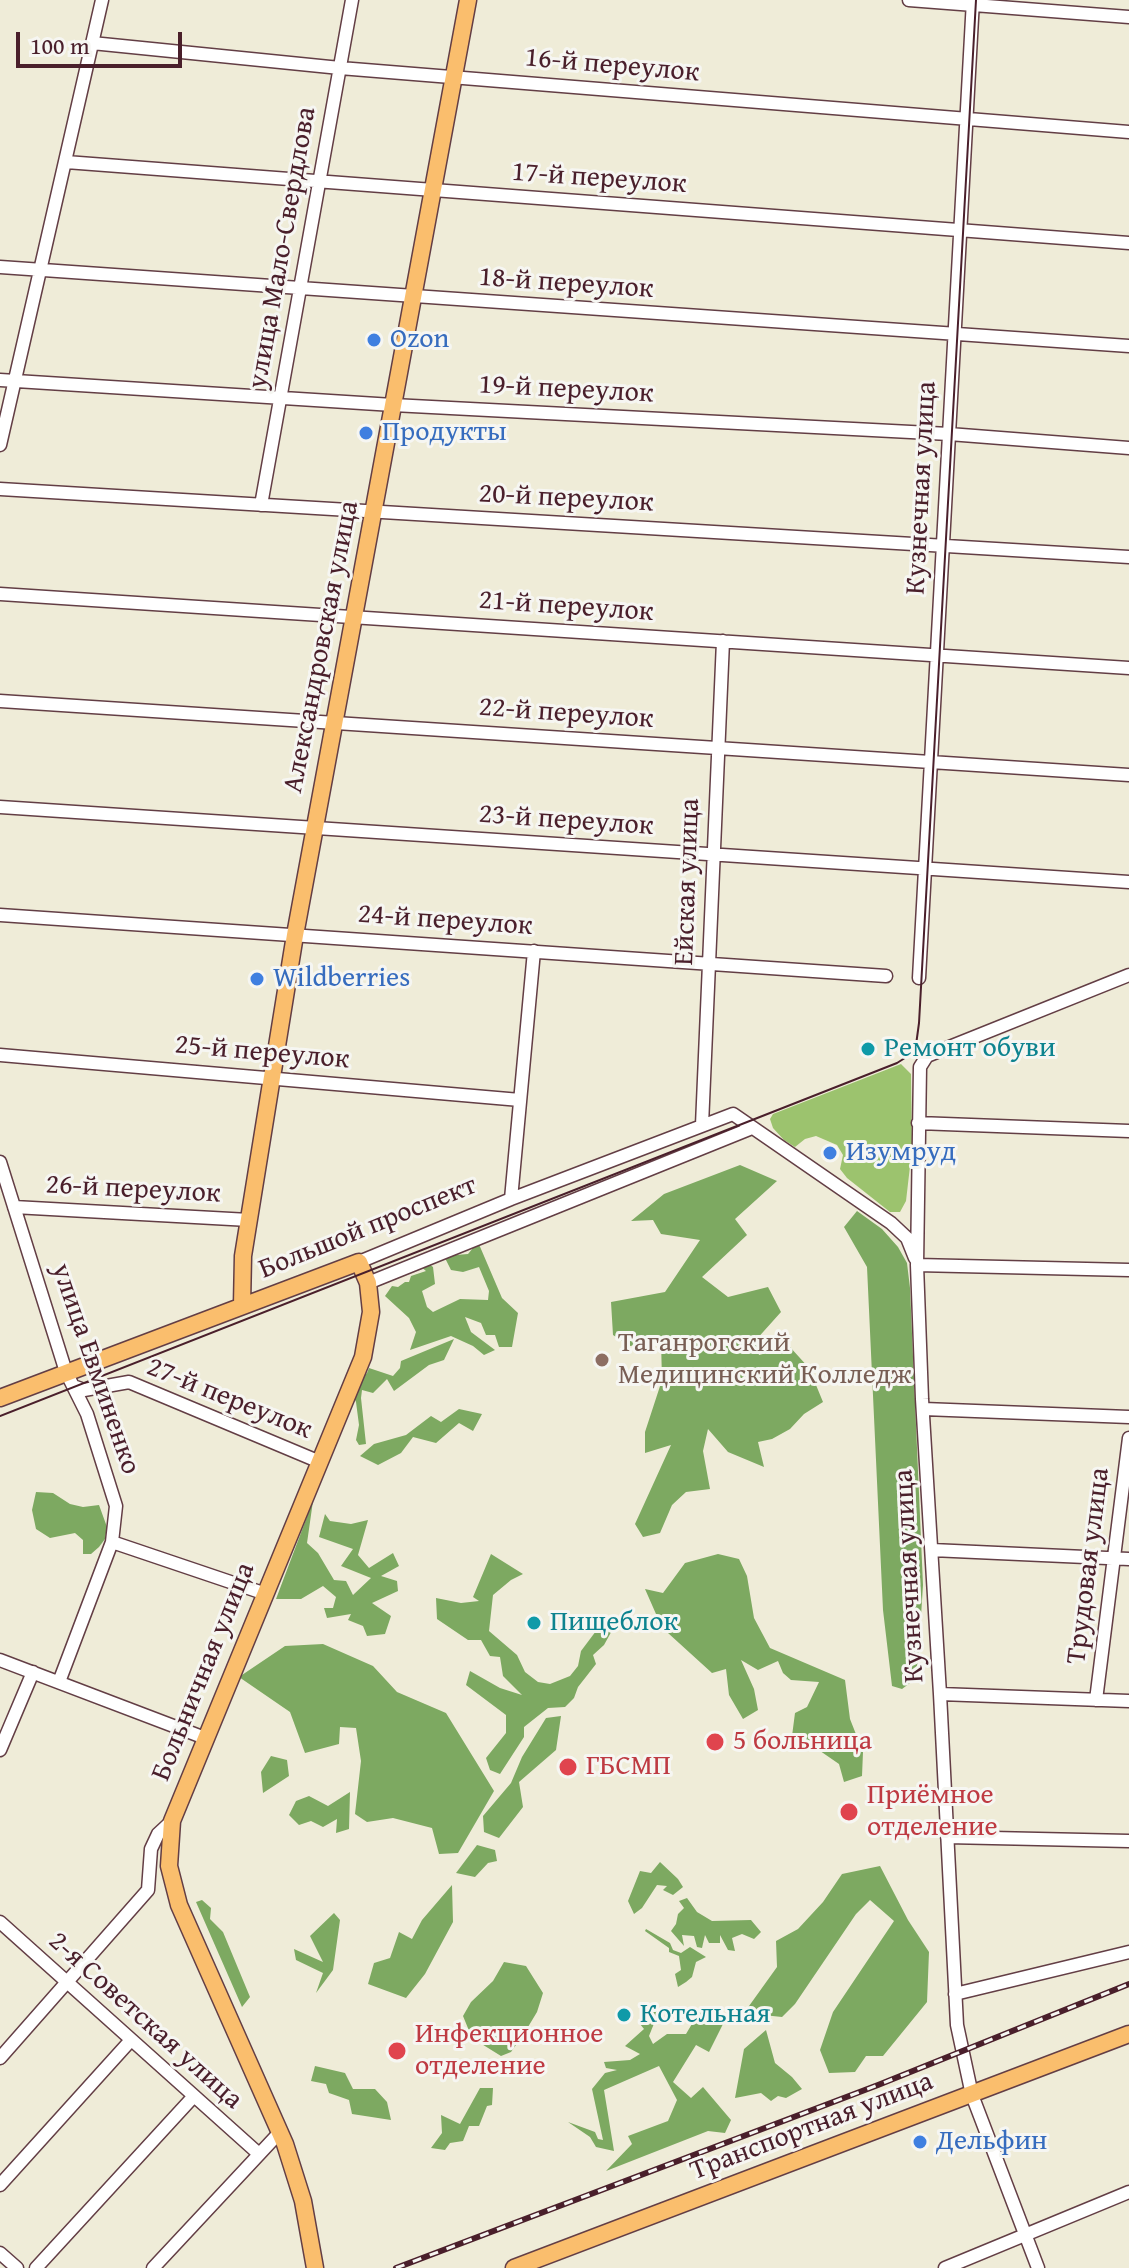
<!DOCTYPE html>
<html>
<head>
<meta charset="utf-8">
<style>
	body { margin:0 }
	#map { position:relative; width:1129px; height:2268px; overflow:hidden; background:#efecd8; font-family:"Gentium Book Plus",serif }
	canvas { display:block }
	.scale { position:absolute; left:16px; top:32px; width:166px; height:36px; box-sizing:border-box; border:4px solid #4a1f2b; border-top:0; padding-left:10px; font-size:24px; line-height:28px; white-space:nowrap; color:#4a1f2b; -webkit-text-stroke:6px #f6f6f2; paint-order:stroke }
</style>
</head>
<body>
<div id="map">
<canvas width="1129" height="2268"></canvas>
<div class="scale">100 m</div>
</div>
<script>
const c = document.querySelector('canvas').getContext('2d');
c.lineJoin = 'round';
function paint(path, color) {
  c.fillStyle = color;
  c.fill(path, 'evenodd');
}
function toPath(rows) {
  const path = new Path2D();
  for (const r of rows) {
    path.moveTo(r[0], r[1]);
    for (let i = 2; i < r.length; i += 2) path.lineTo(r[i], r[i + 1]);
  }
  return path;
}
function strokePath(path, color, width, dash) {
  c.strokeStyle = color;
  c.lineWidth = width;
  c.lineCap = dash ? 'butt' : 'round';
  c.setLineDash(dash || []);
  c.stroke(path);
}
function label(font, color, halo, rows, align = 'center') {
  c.font = font + ' "Gentium Book Plus",serif';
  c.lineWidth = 6;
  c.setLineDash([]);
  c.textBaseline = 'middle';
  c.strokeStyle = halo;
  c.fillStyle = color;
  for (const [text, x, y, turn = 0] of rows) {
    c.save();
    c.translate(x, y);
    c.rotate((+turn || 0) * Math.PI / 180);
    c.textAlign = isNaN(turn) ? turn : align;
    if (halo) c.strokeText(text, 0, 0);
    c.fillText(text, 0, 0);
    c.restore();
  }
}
paint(toPath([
	[901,1064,911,1074,912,1149,906,1201,900,1212,890,1212,847,1178,840,1169,843,1155,837,1145,816,1136,805,1139,795,1147,784,1140,773,1128,770,1119,773,1114]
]), '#9cc36e');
paint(toPath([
	[740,1165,777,1181,735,1219,747,1235,702,1277,728,1297,768,1287,781,1312,755,1341,759,1355,790,1347,809,1368,823,1402,804,1414,790,1429,772,1439,758,1442,764,1467,728,1452,708,1429,703,1451,710,1489,686,1492,672,1505,660,1533,643,1537,635,1524,671,1445,645,1453,645,1432,662,1380,661,1341,630,1346,613,1335,611,1302,665,1292,700,1240,661,1234,653,1220,631,1221,664,1194],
	[857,1211,882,1229,898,1247,907,1263,910,1288,923,1585,918,1663,910,1683,902,1689,892,1686,883,1610,867,1267,844,1227],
	[478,1242,502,1298,518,1313,512,1347,499,1347,495,1335,486,1335,481,1323,465,1317,471,1332,495,1350,484,1355,473,1346,451,1336,410,1350,416,1332,409,1318,385,1296,392,1286,398,1287,405,1282,409,1282,411,1276,426,1271,420,1266,429,1264,433,1267,435,1284,422,1291,427,1307,433,1312,460,1299,488,1300,489,1291,479,1267,463,1272,451,1270,444,1256,468,1254],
	[454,1339,444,1360,429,1365,394,1391,387,1379,373,1393,362,1390,361,1398,366,1444,359,1445,356,1440,359,1425,356,1402,350,1389,367,1373,369,1368,393,1376,400,1368,401,1361],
	[459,1409,482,1414,473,1431,459,1423,436,1443,413,1437,401,1453,378,1465,360,1456,374,1444,406,1435,431,1416,441,1422],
	[36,1492,53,1493,70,1504,83,1507,99,1505,107,1527,105,1539,99,1547,91,1554,83,1554,83,1540,75,1533,50,1538,36,1529,32,1510],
	[313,1501,307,1543,318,1553,334,1580,346,1581,353,1595,371,1578,341,1566,353,1549,319,1537,325,1514,330,1521,351,1524,368,1520,358,1555,369,1568,393,1553,399,1566,381,1576,397,1581,398,1591,372,1603,391,1616,385,1634,367,1636,363,1626,348,1620,351,1614,327,1618,324,1608,333,1608,336,1597,323,1586,301,1599,276,1599],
	[491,1554,523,1574,511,1580,493,1595,489,1631,517,1655,525,1672,538,1682,550,1684,570,1676,578,1666,581,1651,605,1619,620,1616,604,1645,593,1655,596,1664,578,1687,574,1698,565,1707,548,1708,524,1727,524,1737,500,1774,490,1770,486,1758,506,1733,506,1715,466,1685,470,1671,500,1688,522,1695,503,1676,500,1657,490,1656,481,1640,468,1640,437,1619,436,1598,461,1603,479,1601,473,1597],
	[718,1554,739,1559,747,1576,754,1618,770,1648,845,1680,850,1719,863,1752,862,1776,844,1782,839,1764,810,1744,792,1736,795,1713,807,1707,819,1682,791,1680,783,1673,778,1661,758,1670,741,1660,754,1689,758,1710,743,1719,729,1695,726,1669,712,1673,657,1623,656,1614,645,1589,663,1593,685,1563],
	[323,1644,373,1666,397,1692,446,1713,494,1791,458,1853,439,1854,432,1828,393,1818,367,1822,355,1814,361,1761,356,1728,340,1727,339,1744,305,1753,290,1712,239,1677,285,1646],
	[561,1716,556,1750,519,1782,523,1807,499,1838,484,1832,483,1816,511,1783,522,1757,546,1718],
	[271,1756,287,1760,289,1776,263,1793,261,1772],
	[350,1792,349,1829,336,1833,337,1819,323,1827,311,1821,299,1825,289,1815,296,1801,309,1796,328,1806],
	[477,1845,495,1850,497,1861,488,1863,475,1877,456,1873],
	[660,1862,678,1879,683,1887,673,1895,663,1890,667,1886,657,1885,642,1908,634,1914,628,1901,640,1871,651,1873],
	[880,1866,908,1920,929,1952,927,2002,883,2056,866,2056,855,2072,829,2073,820,2050,833,2012,894,1921,870,1900,856,1914,795,2004,782,2017,744,2013,777,1967,776,1941,798,1929,823,1902,842,1874],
	[452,1885,453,1922,425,1974,406,1998,368,1984,374,1963,390,1958,399,1932,412,1939,422,1920],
	[687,1898,697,1912,712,1921,751,1920,761,1932,754,1939,742,1934,732,1938,735,1951,728,1950,720,1935,720,1943,709,1943,705,1935,702,1948,697,1947,694,1936,682,1935,684,1946,671,1931,676,1924,678,1914,684,1908,679,1901],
	[202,1900,211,1908,210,1919,223,1932,250,1997,242,2007,196,1902],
	[334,1913,340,1920,333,1970,316,1993,323,1973,296,1960,294,1949,323,1962,310,1936],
	[646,1929,670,1943,673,1950,681,1953,690,1947,706,1957,696,1962,692,1977,686,1982,678,1987,675,1974,681,1970,679,1956,669,1952,669,1948,645,1931],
	[504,1962,526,1966,543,1993,537,2012,525,2032,511,2052,501,2056,472,2038,463,2016,471,2002,493,1981],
	[651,2009,659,2011,649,2036,653,2044,667,2034,686,2034,699,2012,724,2022,709,2052,696,2045,673,2082,691,2098,703,2087,731,2120,725,2133,708,2131,606,2171,632,2144,628,2136,668,2121,677,2100,659,2066,604,2090,614,2151,596,2147,590,2137,568,2122,595,2132,598,2139,603,2140,592,2089,605,2073,617,2070,606,2068,604,2062,630,2060,640,2054,625,2046,644,2029,640,2024],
	[766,2030,775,2063,792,2077,802,2089,786,2098,778,2096,771,2101,761,2093,735,2098,744,2049],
	[315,2066,345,2073,353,2089,375,2089,387,2102,391,2120,352,2114,349,2100,329,2093,326,2084,311,2081],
	[480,2088,493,2088,492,2105,487,2106,479,2126,469,2126,463,2141,450,2143,445,2150,431,2148,442,2133,441,2115,460,2124]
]), '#7da961');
const minor = toPath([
	[909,0,1129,17],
	[92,43,340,68,1129,132],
	[66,162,1129,243],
	[0,267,1129,346],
	[0,380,393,405,949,434,1129,448],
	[0,445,102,0],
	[0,489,1129,557],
	[261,505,352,0],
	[0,594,1129,668],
	[0,701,1129,775],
	[0,807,1129,882],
	[0,915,886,976],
	[919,978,973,0],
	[0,1055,520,1100],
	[918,1123,1129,1131],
	[702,1125,723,641],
	[0,1162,66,1372,87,1414,116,1506,112,1542,59,1682],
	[511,1199,534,951],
	[14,1207,249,1220],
	[359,1262,511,1199,733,1114,891,1223,907,1238,915,1258],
	[917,1265,1129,1270],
	[368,1283,752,1128],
	[73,1386,84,1390,129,1382,320,1462],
	[924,1409,1129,1417],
	[112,1542,263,1593],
	[932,1550,1129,1559],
	[0,1660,205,1738],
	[940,1694,1129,1701],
	[1096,1700,1129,1438],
	[0,1750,33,1672],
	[947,1837,1129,1841],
	[0,1922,259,2154],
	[955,1994,1129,1952],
	[0,2058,148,1890,151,1849,158,1834,172,1821],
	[0,2185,131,2040],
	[0,2253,17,2268],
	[36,2268,194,2096],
	[153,2268,280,2132],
	[945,2268,1129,2192],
	[1038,2268,972,2095,957,2025,940,1694,922,1399,917,1265,920,1067,927,1056,1129,975]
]);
const major = toPath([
	[242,1305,243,1256,295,935,468,0],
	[0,1398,359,1262,368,1283,371,1312,363,1357,172,1821,169,1866,179,1905,285,2144,303,2201,315,2268],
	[514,2268,1129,2034]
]);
strokePath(minor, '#633e45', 15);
strokePath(major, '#633e45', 19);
strokePath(minor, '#fff', 12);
strokePath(major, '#fabe6d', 16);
strokePath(toPath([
	[0,1416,897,1063,908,1056,916,1045,919,1023,976,0]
]), '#4a1f2b', 2);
const rail = toPath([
	[396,2268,878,2085,1129,1984]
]);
strokePath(rail, '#4a1f2b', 6);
strokePath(rail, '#f6f6f2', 3, [9]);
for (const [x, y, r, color] of [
	[374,340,8,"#3f7fe0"],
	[366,433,8,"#3f7fe0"],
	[257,979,8,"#3f7fe0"],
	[868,1049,8,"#0f9aa8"],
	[830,1153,8,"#3f7fe0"],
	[602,1360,8,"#8d6e63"],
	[534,1623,8,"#0f9aa8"],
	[715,1742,10,"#e0444e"],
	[568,1767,10,"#e0444e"],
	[849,1812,10,"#e0444e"],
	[624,2015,8,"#0f9aa8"],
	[397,2051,10,"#e0444e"],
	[920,2142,8,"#3f7fe0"]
]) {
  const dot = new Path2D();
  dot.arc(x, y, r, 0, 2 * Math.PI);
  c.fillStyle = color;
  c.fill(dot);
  strokePath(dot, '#f6f6f2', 3);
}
label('28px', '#4a1f2b', '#f6f6f2', [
	["16-й переулок",612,66,5],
	["17-й переулок",599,179,4],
	["улица Мало-Свердлова",283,248,-80],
	["18-й переулок",566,284,4],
	["19-й переулок",566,390,3],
	["Кузнечная улица",922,488,-87],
	["20-й переулок",566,499,3],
	["21-й переулок",566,607,4],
	["Александровская улица",322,647,-79],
	["22-й переулок",566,714,4],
	["23-й переулок",566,821,4],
	["Ейская улица",688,882,-88],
	["24-й переулок",445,921,4],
	["25-й переулок",262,1053,5],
	["26-й переулок",133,1190,3],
	["Большой проспект",368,1228,-22],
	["улица Евминенко",95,1369,71],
	["27-й переулок",229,1399,22],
	["Трудовая улица",1089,1566,-83],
	["Кузнечная улица",910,1576,-93],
	["Больничная улица",204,1672,-68],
	["2-я Советская улица",145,2021,42],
	["Транспортная улица",812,2127,-21]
]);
label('28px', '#366cbe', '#f6f6f2', [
	["Ozon",390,340],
	["Продукты",382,433],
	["Wildberries",273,979],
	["Изумруд",846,1153],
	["Дельфин",936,2142]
], 'left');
label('28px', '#0d838f', '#f6f6f2', [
	["Ремонт обуви",884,1049],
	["Пищеблок",550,1623],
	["Котельная",640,2015]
], 'left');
label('28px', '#785e54', '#f6f6f2', [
	["Таганрогский",618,1344],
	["Медицинский Колледж",618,1376]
], 'left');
label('28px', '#be3a42', '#f6f6f2', [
	["5 больница",733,1742],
	["ГБСМП",586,1767],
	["Приёмное",867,1796],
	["отделение",867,1828],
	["Инфекционное",415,2035],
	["отделение",415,2067]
], 'left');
</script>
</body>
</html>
